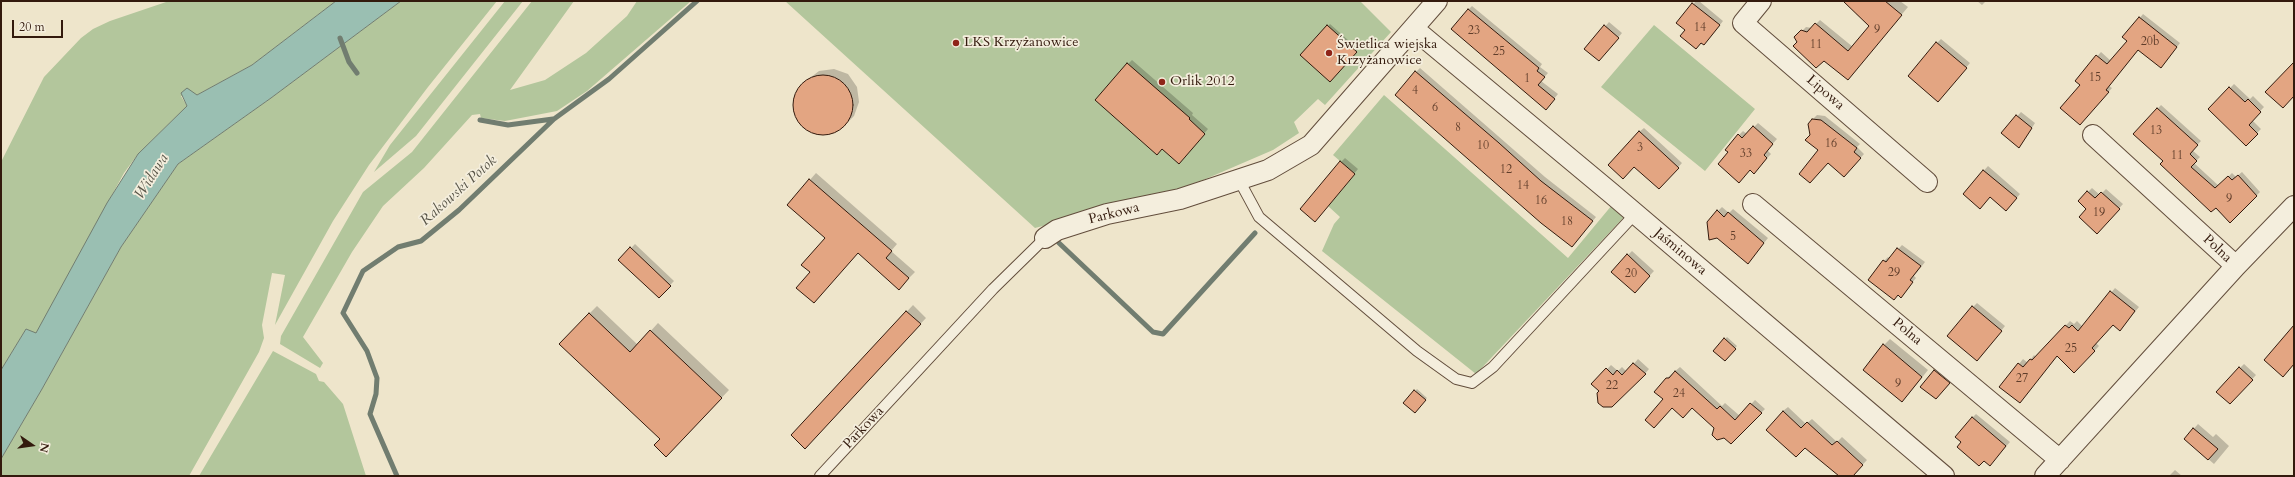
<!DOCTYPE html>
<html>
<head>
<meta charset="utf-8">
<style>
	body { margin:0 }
	#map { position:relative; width:2295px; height:477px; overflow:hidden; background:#eee5cb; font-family:Cardo,serif }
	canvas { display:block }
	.frame { position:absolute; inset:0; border:2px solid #331a0d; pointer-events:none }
	.north { position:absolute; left:12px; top:425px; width:40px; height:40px; -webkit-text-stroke:3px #f4eedd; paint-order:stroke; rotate:103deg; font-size:11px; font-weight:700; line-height:16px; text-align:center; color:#331a0d }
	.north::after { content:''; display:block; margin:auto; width:14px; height:18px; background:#331a0d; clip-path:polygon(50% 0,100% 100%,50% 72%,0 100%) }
	.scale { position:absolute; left:12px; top:20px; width:51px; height:18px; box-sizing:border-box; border:2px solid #331a0d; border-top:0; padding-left:5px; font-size:12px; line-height:14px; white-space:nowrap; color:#331a0d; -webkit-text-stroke:3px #f4eedd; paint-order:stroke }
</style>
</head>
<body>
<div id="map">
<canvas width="2295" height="477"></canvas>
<div class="frame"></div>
<div class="north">N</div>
<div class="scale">20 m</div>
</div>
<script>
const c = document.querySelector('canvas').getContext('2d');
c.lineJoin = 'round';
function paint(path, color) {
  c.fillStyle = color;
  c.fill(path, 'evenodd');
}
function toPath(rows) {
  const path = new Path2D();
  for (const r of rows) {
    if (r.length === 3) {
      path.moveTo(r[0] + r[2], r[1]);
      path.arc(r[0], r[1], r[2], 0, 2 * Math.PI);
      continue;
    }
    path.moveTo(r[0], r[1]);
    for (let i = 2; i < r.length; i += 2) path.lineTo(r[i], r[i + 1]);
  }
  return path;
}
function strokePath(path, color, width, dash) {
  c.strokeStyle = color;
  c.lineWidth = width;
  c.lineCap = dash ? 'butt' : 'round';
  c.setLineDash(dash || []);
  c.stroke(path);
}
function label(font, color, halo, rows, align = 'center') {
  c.font = font + ' Cardo,serif';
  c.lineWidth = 3.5;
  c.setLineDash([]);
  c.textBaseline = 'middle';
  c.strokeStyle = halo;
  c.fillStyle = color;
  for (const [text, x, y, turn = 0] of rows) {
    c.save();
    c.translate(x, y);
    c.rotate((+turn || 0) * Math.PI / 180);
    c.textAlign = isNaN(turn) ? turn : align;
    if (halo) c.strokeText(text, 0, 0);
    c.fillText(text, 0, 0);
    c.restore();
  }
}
paint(toPath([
	[169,1,336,1,252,65,197,95,181,96,187,106,138,154,124,173,36,334,26,329,1,370,1,162,44,77,81,38,93,29,110,21],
	[401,1,497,1,428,87,369,165,333,221,275,325,285,275,272,273,262,325,264,338,259,352,189,476,1,476,1,459,42,389,121,247,178,164,271,98],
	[505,1,523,1,416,136,374,172,390,145],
	[532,1,574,1,510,90,545,80,586,53,627,16,637,1,691,1,587,91,557,111,505,121,481,118,480,114,472,115,424,168,383,206,352,252,303,337,323,363,320,368,280,344,281,336,363,192,412,152],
	[785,1,1360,1,1391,32,1325,105,1318,99,1294,122,1299,133,1273,150,1201,181,1150,198,1035,228],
	[1654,25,1755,109,1705,171,1601,87],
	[1384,95,1568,258,1612,205,1625,216,1476,374,1322,251,1334,224,1340,217,1328,206,1355,174,1333,155],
	[273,351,316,374,319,381,324,382,343,404,366,476,199,476]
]), '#b3c69c');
const water = toPath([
	[336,1,401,1,271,98,178,164,121,247,42,389,1,459,1,370,26,329,36,333,107,203,138,154,187,106,181,93,187,88,197,95,252,65,336,1]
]);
paint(water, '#9abfb2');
strokePath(water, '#717d70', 1);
paint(toPath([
	[1696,1,1699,1,1723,21,1708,40,1686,30,1678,23],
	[1856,1,1900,1,1908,7,1852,74,1824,59,1796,37,1806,27,1812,28,1820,20,1853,47,1870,26,1856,14],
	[1977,1,1986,1,1982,5],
	[1472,6,1542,64,1540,67,1548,73,1541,81,1558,94,1549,105,1468,10],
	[2143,14,2180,43,2165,63,2139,49,2109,86,2112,88,2084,120,2081,85,2076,80,2101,52,2111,61,2128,41,2124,37],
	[1609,22,1622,33,1603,56,1586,49],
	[1330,24,1358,49,1330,80,1302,54],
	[1941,39,1970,63,1942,96,1937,43],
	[1132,60,1193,113,1192,115,1208,129,1183,158,1162,148,1128,64],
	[1420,68,1545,177,1596,217,1572,246,1416,72],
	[834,69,848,74,857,87,859,102,854,116,847,123,835,133,819,135,805,129,796,117,794,101,799,87,806,81,819,71],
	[2234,84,2250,99,2253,96,2264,107,2252,120,2261,129,2246,144,2210,109],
	[2161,105,2201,141,2192,150,2200,157,2194,163,2219,186,2232,173,2236,177,2242,172,2260,192,2230,222,2135,134],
	[2021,112,2035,123,2023,142,2002,133],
	[1817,115,1825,116,1860,144,1857,147,1864,154,1848,172,1820,150,1811,135,1813,119],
	[1758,123,1777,139,1767,150,1771,154,1758,168,1729,152,1739,135,1743,131,1747,134],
	[1644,128,1682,163,1663,184,1639,132],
	[1345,158,1358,169,1319,216,1341,162],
	[1988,166,2020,194,2010,206,1990,196,1964,193],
	[816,173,897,244,891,251,915,272,905,282,858,252,811,272,826,238,788,205],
	[2092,188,2100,195,2106,189,2123,204,2101,228,2088,192],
	[1722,207,1729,213,1733,209,1768,238,1752,258,1718,211],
	[635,244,674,281,659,297,620,260],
	[1902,245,1925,262,1914,276,1916,278,1901,296,1884,261,1888,257,1890,258],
	[1632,251,1654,271,1639,287,1628,255],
	[2115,288,2139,307,2124,325,2113,324,2096,343,2099,346,2074,372,2057,355,2020,402,2019,364,2023,359,2028,363,2034,355,2036,357,2070,321,2074,324,2077,321,2083,327],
	[1977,303,2005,326,1981,356,1973,307],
	[913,305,926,318,811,441,792,435],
	[597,306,638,345,658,323,729,390,674,448,661,439,589,314],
	[1727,337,1737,346,1725,360,1715,351],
	[1890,339,1928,370,1908,395,1884,345],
	[1638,359,1649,369,1638,382,1600,391,1593,384,1611,365,1618,371,1622,367,1627,372],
	[2244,364,2256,375,2234,399,2240,368],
	[1939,366,1953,378,1940,394,1922,386],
	[1680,367,1722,406,1725,403,1740,416,1755,400,1765,409,1731,443,1692,407,1664,399,1667,378],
	[1417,389,1427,398,1415,411,1405,403],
	[1788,407,1806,424,1812,419,1837,442,1842,437,1867,460,1852,476,1841,476,1783,411],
	[1976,414,2010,442,1994,460,1963,442,1972,418],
	[2198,424,2213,437,2216,434,2229,446,2214,464,2185,439],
	[2175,470,2182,476,2169,476]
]), '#0003');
strokePath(toPath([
	[340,38,349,62,357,73],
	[480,120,508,125,553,119],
	[1059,243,1153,332,1163,334,1255,233],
	[397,476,370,414,376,394,377,378,367,351,343,313,363,271,398,247,421,241,459,210,554,119,609,79,697,1]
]), '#717d70', 5);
const building = toPath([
	[1843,1,1885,1,1902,15,1848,80,1824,61,1816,68,1793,46,1797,42,1794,37,1801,30,1807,32,1815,23,1848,51,1869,26,1843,1],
	[1692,3,1720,25,1704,45,1701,43,1696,49,1680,36,1685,30,1676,23,1692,3],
	[1468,9,1539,68,1537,71,1545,77,1538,85,1555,99,1546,110,1451,29,1468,9],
	[2139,17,2177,47,2161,68,2138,50,2106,90,2109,92,2080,125,2060,108,2080,85,2075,81,2096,55,2107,64,2127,41,2122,37,2139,17],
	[1327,25,1357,52,1330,82,1300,55,1327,25],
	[1604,25,1619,38,1599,61,1584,49,1604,25],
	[1936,42,1967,68,1938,102,1908,76,1936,42],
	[2294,62,2294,96,2283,108,2265,92,2294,62],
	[1127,63,1190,118,1189,119,1205,134,1179,164,1162,149,1157,155,1095,100,1127,63],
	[1415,71,1499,143,1541,181,1593,221,1572,247,1541,223,1395,95,1415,71],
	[823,105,30],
	[2229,87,2245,102,2248,99,2261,112,2249,125,2258,134,2246,146,2208,109,2229,87],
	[2157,108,2198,145,2190,154,2197,161,2191,167,2215,188,2228,176,2232,180,2238,175,2257,196,2230,223,2216,208,2211,212,2160,164,2163,161,2133,134,2157,108],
	[2016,115,2032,128,2019,148,2001,133,2016,115],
	[1812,119,1821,120,1857,148,1854,152,1861,158,1844,177,1828,163,1810,183,1799,174,1818,150,1805,140,1810,135,1808,124,1812,119],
	[1753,126,1773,144,1764,155,1767,158,1754,174,1750,170,1739,183,1718,164,1728,152,1725,150,1738,134,1742,138,1753,126],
	[1639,131,1679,168,1659,189,1634,167,1623,179,1608,165,1639,131],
	[1340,161,1355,174,1315,222,1300,209,1340,161],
	[1983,170,2017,198,2006,211,1990,197,1980,209,1963,194,1983,170],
	[809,179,892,251,886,258,909,278,899,290,858,253,814,303,796,288,810,272,801,265,825,238,787,205,809,179],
	[2087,191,2095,198,2101,192,2120,209,2097,234,2079,217,2086,209,2078,201,2087,191],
	[1717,210,1724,217,1728,212,1764,243,1748,264,1717,238,1709,240,1707,222,1717,210],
	[630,247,671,286,659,298,618,260,630,247],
	[1897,248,1921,266,1910,280,1913,282,1901,298,1898,295,1894,300,1868,280,1883,260,1886,262,1897,248],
	[1627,254,1650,276,1635,293,1611,272,1627,254],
	[2110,291,2135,311,2120,331,2113,325,2092,348,2095,351,2074,373,2057,356,2020,403,1999,387,2018,363,2023,367,2030,359,2032,360,2065,325,2069,328,2072,325,2078,331,2110,291],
	[1972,306,2002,331,1977,361,1947,336,1972,306],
	[906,311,921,324,805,449,791,435,906,311],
	[589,313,630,352,650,330,722,398,666,457,654,445,660,439,559,344,589,313],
	[2294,325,2294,364,2283,377,2264,360,2294,325],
	[1724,338,1736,349,1725,361,1713,351,1724,338],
	[1883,344,1922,377,1902,402,1863,370,1883,344],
	[1633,363,1646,374,1612,407,1603,407,1598,403,1597,393,1599,391,1591,384,1606,368,1613,375,1617,370,1622,375,1633,363],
	[2239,367,2253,380,2230,404,2216,392,2239,367],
	[1934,370,1950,383,1936,399,1920,387,1934,370],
	[1675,371,1717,409,1720,406,1735,420,1750,403,1762,413,1731,444,1724,438,1717,440,1712,435,1714,428,1692,408,1683,418,1672,408,1654,428,1645,420,1663,399,1654,392,1666,378,1669,378,1675,371],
	[1414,390,1426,400,1415,413,1403,403,1414,390],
	[1783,411,1801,428,1807,422,1832,445,1837,441,1863,465,1853,476,1839,476,1805,448,1796,457,1766,430,1783,411],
	[1972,417,2006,446,1990,466,1984,461,1979,466,1957,447,1961,442,1955,437,1972,417],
	[2193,428,2218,449,2208,460,2184,439,2193,428]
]);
paint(building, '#e3a582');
strokePath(building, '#331a0d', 1);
const service = toPath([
	[1239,180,1259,217,1417,351,1456,379,1472,383,1493,367,1635,214],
	[820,476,993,289,1045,238]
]);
const minor = toPath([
	[1761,1,1743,23,1927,182],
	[1414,29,1611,193,1944,476],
	[2093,135,2236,266],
	[1753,204,2060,460],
	[1045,238,1057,230,1107,214,1180,199,1268,170,1311,145,1437,1],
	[2045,476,2236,266,2294,206]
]);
strokePath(service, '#624d3c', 12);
strokePath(minor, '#624d3c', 22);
strokePath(service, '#f4eedd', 10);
strokePath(minor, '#f4eedd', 20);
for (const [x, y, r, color] of [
	[956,43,4,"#8f2418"],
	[1329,53,4,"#8f2418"],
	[1162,82,4,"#8f2418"]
]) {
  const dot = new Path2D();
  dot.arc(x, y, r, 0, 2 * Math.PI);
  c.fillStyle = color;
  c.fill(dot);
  strokePath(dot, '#f4eedd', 1.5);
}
label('12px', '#5f3d2a', null, [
	["14",1700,28],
	["9",1877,30],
	["23",1474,31],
	["20b",2150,42],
	["11",1816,45],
	["25",1499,52],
	["15",2095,78],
	["1",1527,79],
	["4",1415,91],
	["6",1435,108],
	["8",1458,128],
	["13",2156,131],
	["16",1831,144],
	["10",1483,146],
	["3",1640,148],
	["33",1746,154],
	["11",2177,156],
	["12",1506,170],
	["14",1523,186],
	["9",2229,199],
	["16",1541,201],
	["19",2099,213],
	["18",1567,222],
	["5",1733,237],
	["29",1894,273],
	["20",1631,274],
	["25",2071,349],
	["27",2022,379],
	["9",1898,384],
	["22",1612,386],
	["24",1679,394]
]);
label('14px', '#331a0d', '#f4eedd', [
	["LKS Krzyżanowice",964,43],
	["Świetlica wiejska",1337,45],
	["Krzyżanowice",1337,61],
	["Orlik 2012",1170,82]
], 'left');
label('14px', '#331a0d', '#f4eedd', [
	["Lipowa",1825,93,41],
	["Parkowa",1114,214,-14],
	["Polna",2217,249,43],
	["Jaśminowa",1680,252,40],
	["Polna",1907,332,40],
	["Parkowa",864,428,-47]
]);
label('italic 15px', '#575447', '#f4eedd', [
	["Widawa",152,177,-58],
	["Rakowski Potok",459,191,-42]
]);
</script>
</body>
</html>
